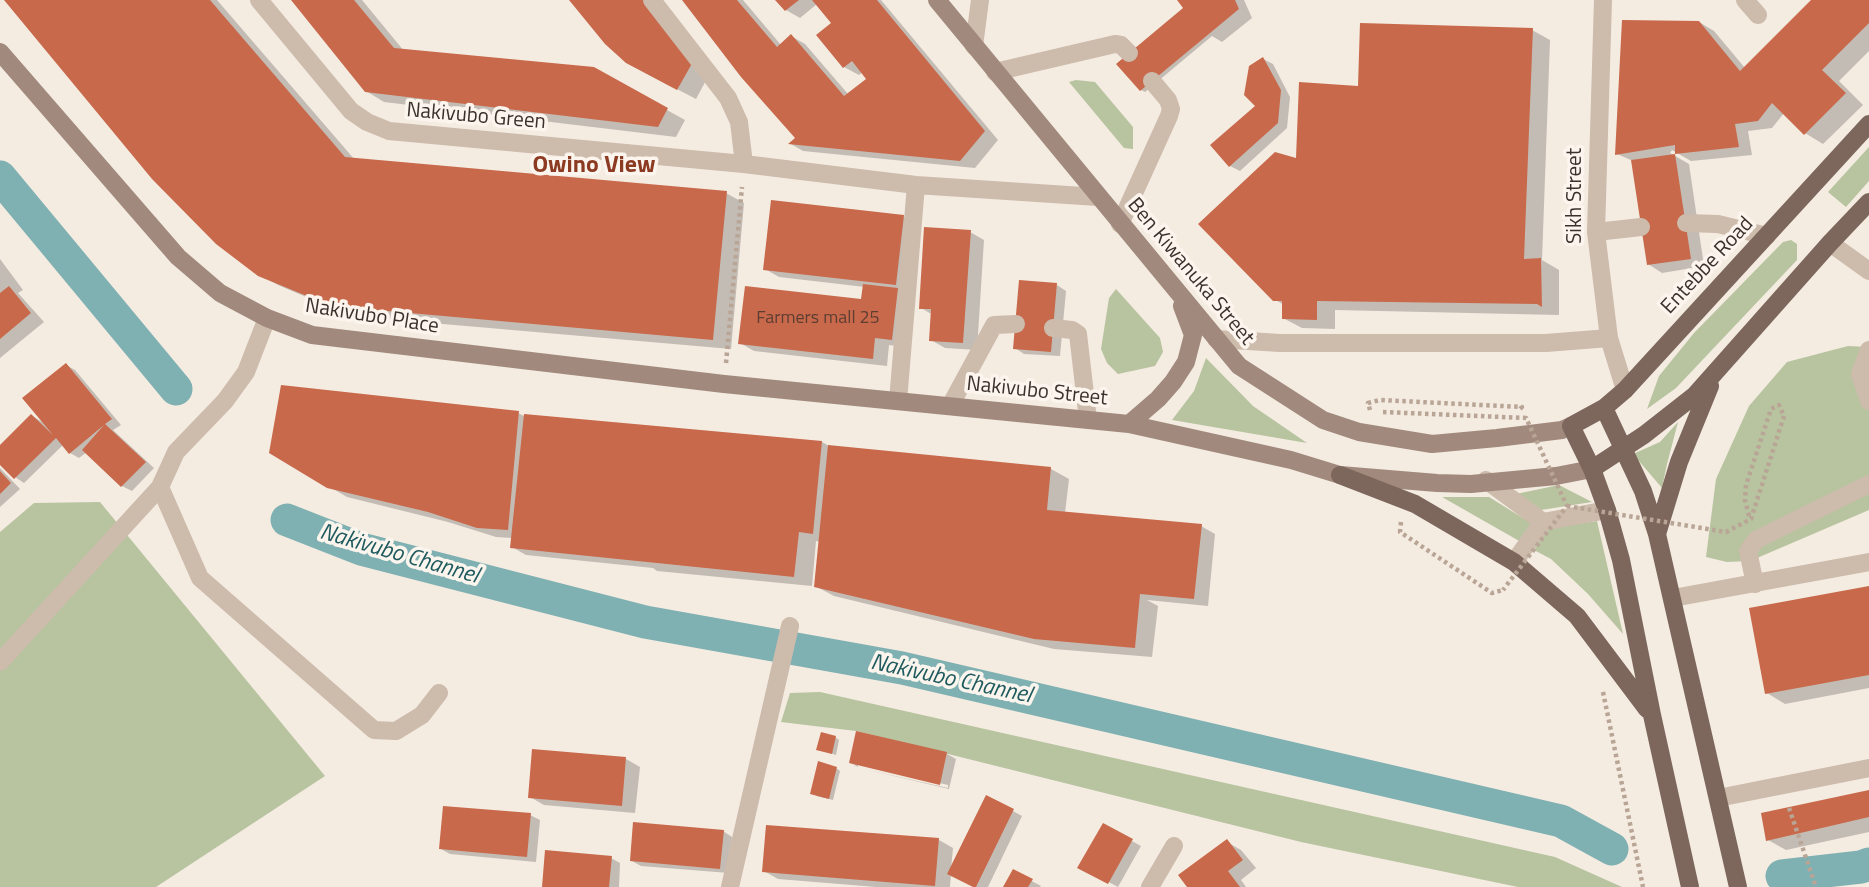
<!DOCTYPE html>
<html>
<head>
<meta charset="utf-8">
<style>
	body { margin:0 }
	canvas { display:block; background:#f4ebe1 }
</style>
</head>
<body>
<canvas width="1869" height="887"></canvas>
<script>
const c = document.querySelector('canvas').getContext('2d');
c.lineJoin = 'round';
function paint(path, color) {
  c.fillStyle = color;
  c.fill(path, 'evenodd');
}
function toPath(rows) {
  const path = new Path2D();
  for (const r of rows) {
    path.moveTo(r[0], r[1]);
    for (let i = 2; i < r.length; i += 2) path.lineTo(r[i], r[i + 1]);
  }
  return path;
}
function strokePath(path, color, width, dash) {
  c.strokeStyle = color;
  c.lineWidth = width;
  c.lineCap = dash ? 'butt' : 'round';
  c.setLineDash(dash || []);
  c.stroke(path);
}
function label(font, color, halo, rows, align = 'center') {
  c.font = font + ' "Titillium Web",sans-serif';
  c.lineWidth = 7;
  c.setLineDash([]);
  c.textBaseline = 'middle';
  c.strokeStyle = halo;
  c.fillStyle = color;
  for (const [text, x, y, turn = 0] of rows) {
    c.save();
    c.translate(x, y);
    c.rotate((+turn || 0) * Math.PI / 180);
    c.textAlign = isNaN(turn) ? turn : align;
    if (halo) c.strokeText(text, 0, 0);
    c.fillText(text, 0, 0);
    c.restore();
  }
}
paint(toPath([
	[1076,80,1095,82,1133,127,1133,149,1124,148,1069,82],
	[1869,147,1869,181,1846,207,1828,192],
	[1791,240,1797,244,1797,260,1676,388,1647,409,1659,376,1694,333,1783,242],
	[1116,289,1160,338,1163,352,1155,366,1118,374,1107,363,1101,349,1109,298],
	[1848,346,1869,347,1869,510,1750,561,1727,562,1706,557,1716,479,1749,406,1787,362],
	[1206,358,1253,406,1307,443,1172,420,1194,391],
	[1678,422,1667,464,1662,488,1633,454,1660,442],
	[1559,485,1592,502,1541,510,1516,494],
	[1442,497,1489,497,1534,525,1521,542],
	[100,502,325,776,156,887,0,887,0,532,34,503],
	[1597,521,1623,634,1588,594,1551,559,1534,550,1548,528],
	[820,692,1555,857,1622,887,1518,887,1301,842,856,731,781,722,790,693]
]), '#b8c4a0');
paint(toPath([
	[6,0,217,0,355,160,726,193,744,203,731,349,351,316,278,285,259,274],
	[293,0,362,0,404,51,667,110,685,120,676,137,384,102,366,91],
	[571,0,651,0,711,71,696,99,646,73],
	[684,0,743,0,781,45,791,36,805,44,848,94,869,79,863,72,859,75,844,67,818,36,833,23,817,4,800,18,786,10,778,0,881,0,998,140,975,168,803,151,791,144,797,138],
	[1179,0,1244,0,1252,18,1222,42,1212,36,1145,92,1141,90,1186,8],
	[1814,0,1869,0,1869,51,1839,81,1863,105,1823,144,1805,133,1784,113,1772,128,1748,131,1752,155,1691,161,1672,150,1670,153,1689,164,1704,266,1662,273,1648,264,1633,161,1617,154,1699,22,1714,31,1745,68],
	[1532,30,1550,40,1542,260,1559,270,1559,315,1335,310,1335,329,1302,328,1283,318,1284,305,1274,299,1298,161,1360,88],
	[1263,59,1273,64,1290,97,1287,128,1240,171,1230,166,1258,107],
	[773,202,904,217,918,225,906,347,889,345,887,366,754,351,740,343,863,301,865,287,779,277,765,269],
	[970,232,984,240,977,350,945,348,931,340,933,315,921,308],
	[0,259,23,290,18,293,44,322,0,358],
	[1057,285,1066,291,1060,356,1024,354,1015,348],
	[66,365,75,370,121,425,113,430,154,468,132,491,122,486,87,452,79,458,70,453,63,445,24,483,15,477,0,462,0,447,32,416,46,424],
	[518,413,526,417,822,442,831,447,1051,469,1069,479,1065,513,1201,526,1215,534,1208,606,1147,600,1158,606,1152,657,1054,649,834,596,815,586,820,542,816,541,812,586,657,571,653,568,526,555,512,547,512,538,496,537,448,522,347,497,328,486],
	[0,468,20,489,0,507],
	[1869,588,1869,688,1785,704,1767,693],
	[857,733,947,754,956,759,949,789,860,768,948,788,948,785,858,764,858,767,851,763],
	[835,737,839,740,836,755,823,751],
	[626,759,640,767,635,813,544,805,530,797],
	[836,768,840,771,833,800,816,796],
	[1869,792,1869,832,1786,850,1768,840],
	[987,797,1022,816,988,887,975,887,951,874,950,887,876,887,778,879,764,871,939,840,953,848,951,869],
	[530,815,540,820,536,862,450,854,441,849],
	[1103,825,1141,846,1118,887,1080,867],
	[723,831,732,837,729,873,641,866,632,861],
	[1227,842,1241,850,1256,868,1241,880,1246,887,1189,887],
	[611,858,620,863,619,887,544,887],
	[1013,871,1041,886,1040,887,1005,887]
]), '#0003');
strokePath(toPath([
	[0,177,176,389],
	[287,520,361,549,645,622,902,668,1561,821,1612,849],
	[1782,876,1861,867,1869,864]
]), '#7fb0b2', 33);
paint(toPath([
	[4,0,210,0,345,157,727,191,713,340,331,306,258,276,216,244,152,179],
	[291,0,354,0,394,48,594,67,668,108,658,127,365,92],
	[569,0,643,0,694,60,677,90,626,63,605,44],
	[682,0,737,0,777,47,791,34,844,96,866,79,852,61,843,68,816,35,831,23,812,0,877,0,985,131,960,161,788,144,795,138,741,77],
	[775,0,799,0,785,11],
	[1177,0,1235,0,1239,9,1140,91,1116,64,1183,8],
	[1811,0,1869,0,1869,23,1822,70,1846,93,1804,135,1772,103,1758,121,1735,124,1739,147,1675,154,1675,145,1615,155,1622,20,1699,21,1740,71],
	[1360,23,1533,28,1524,259,1541,258,1542,307,1537,304,1317,301,1317,320,1282,319,1282,301,1273,301,1198,224,1275,152,1296,158,1299,82,1358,86],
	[1263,57,1281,90,1278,123,1229,167,1210,145,1255,106,1244,95,1249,66],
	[1675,154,1691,259,1647,265,1631,160],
	[771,200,904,215,896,285,763,270],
	[924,227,971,230,963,343,929,341,931,309,919,309],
	[1019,280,1057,283,1051,352,1013,349],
	[863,284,898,288,892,340,875,338,873,359,738,344,745,286,861,299],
	[9,286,31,313,0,339,0,293],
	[66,363,112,419,105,424,146,462,121,487,82,450,104,425,69,454,56,438,14,479,0,465,0,445,31,414,53,435,22,398],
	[281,385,519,411,508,530,477,528,428,512,327,488,269,453],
	[524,414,822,441,813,534,799,532,794,577,510,548],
	[828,445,1051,467,1047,510,1202,524,1194,599,1140,594,1135,648,1034,639,814,587],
	[0,471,11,483,0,494],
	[1869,586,1869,675,1765,694,1749,608],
	[856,731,947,752,940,785,849,763],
	[821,732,836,736,832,754,816,750],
	[532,749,626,757,622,806,528,798],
	[818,761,837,767,829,799,810,794],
	[1869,790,1869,817,1766,841,1761,813],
	[986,795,1014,809,976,887,973,887,947,874],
	[443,806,531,813,527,857,439,849],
	[633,822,724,830,720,869,630,861],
	[1103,823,1133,839,1108,884,1077,868],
	[766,825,939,838,935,886,762,872],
	[1227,839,1243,860,1228,871,1240,887,1187,887,1178,875],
	[545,850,612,856,609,887,542,887],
	[1013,869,1033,879,1028,887,1003,887]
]), '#c8694b');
strokePath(toPath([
	[726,363,742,187],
	[1370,410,1368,403,1380,400,1522,407,1519,410],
	[1749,516,1745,500,1746,485,1771,409,1779,405,1784,416],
	[1401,522,1400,532,1492,593,1503,590],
	[1603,692,1643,887],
	[1789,808,1816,887]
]), '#b9a596', 4.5, [3.5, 3.5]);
strokePath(toPath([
	[259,0,351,111,367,122,389,131,744,164,916,185,1098,197],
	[652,0,728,98,739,122,744,164],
	[1745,0,1758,15],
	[974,46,980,0],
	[995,72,1115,44,1121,45,1129,53],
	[1686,223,1718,224,1767,236],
	[1120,224,1169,116,1171,109,1168,100,1152,81],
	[1596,232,1641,227],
	[1830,243,1869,271],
	[267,318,246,372,225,401,176,452,160,487,200,578,374,730,396,731,422,715,439,693],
	[1053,328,1072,330,1078,334,1088,420],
	[1216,339,1280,343,1546,343,1609,338],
	[1869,350,1860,374,1869,401],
	[898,401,916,185],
	[950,406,994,325,1016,324],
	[1486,480,1543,522,1607,510],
	[1514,562,1543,522],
	[1755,584,1748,551,1756,540,1869,484],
	[1673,598,1869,562],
	[0,662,160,487],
	[1718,798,1869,768],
	[730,887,790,626],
	[1150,887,1174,846]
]), '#cdbbac', 18);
strokePath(toPath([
	[1603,0,1596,232,1609,338,1625,390]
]), '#cdbbac', 18);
strokePath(toPath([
	[937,0,1239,366,1323,420,1359,432,1432,444,1497,438,1562,430,1571,426],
	[0,52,178,257,220,293,267,318,312,335,724,384,1129,424,1291,460,1340,475,1437,483,1471,484,1556,476,1592,469],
	[1129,424,1158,399,1173,382,1186,362,1193,335,1182,306]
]), '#a18a7d', 18);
strokePath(toPath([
	[1604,408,1643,491,1657,534,1738,887],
	[1592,469,1644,435,1695,395,1830,243,1869,202],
	[1340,475,1415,504,1514,562,1577,616,1647,709],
	[1657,534,1679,462,1710,386],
	[1690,887,1652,715,1621,560,1607,510,1592,469,1571,426,1604,408,1625,390,1869,124]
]), '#7d675c', 18);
strokePath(toPath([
	[1383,412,1526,418,1567,506,1503,590],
	[1567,506,1726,532,1751,519,1784,416]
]), '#b9a596', 4.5, [3.5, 3.5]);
label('18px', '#5e3e33', null, [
	["Farmers mall 25",818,319]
]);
label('21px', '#3b302b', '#fbf5ee', [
	["Nakivubo Green",476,117,5],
	["Sikh Street",1576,196,-90],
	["Entebbe Road",1708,266,-47],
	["Ben Kiwanuka Street",1190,272,50],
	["Nakivubo Place",372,317,9],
	["Nakivubo Street",1037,392,6]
]);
label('italic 23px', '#1f5a5e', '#fbf5ee', [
	["Nakivubo Channel",399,555,16],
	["Nakivubo Channel",951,680,12]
]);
label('bold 24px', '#8c3b22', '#fbf5ee', [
	["Owino View",594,166]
]);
</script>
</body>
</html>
